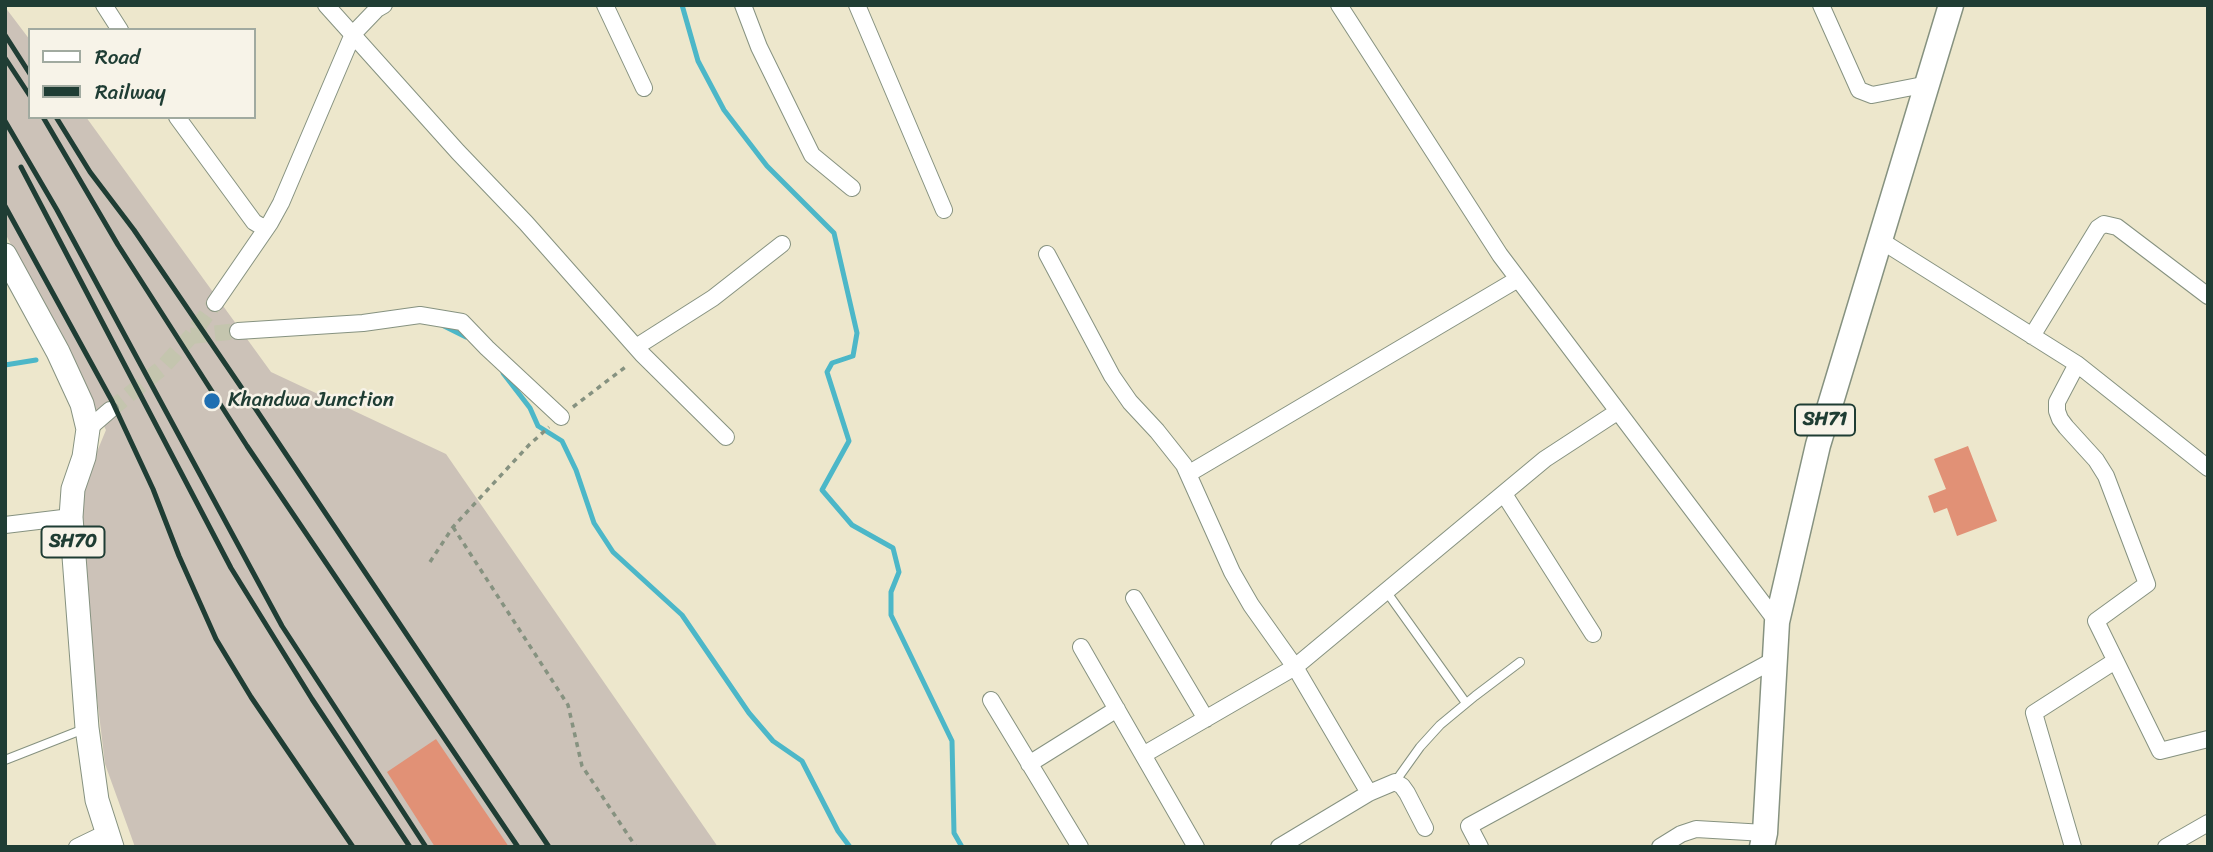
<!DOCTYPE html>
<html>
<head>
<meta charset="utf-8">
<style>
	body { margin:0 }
	#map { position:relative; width:2213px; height:852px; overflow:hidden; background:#ede7cc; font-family:Sriracha,sans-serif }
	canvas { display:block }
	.frame { position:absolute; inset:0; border:7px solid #1f3d34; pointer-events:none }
	.legend { position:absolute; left:28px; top:28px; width:228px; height:91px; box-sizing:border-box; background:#f7f3e8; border:2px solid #a1aaa0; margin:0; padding:9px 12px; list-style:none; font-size:21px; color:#1f3d34 }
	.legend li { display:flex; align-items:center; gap:14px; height:35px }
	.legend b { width:35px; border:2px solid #a1aaa0 }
</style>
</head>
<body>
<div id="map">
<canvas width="2213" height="852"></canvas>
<div class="frame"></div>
<ul class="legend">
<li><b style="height:9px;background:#fff"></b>Road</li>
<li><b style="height:9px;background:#1f3d34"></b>Railway</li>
</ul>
</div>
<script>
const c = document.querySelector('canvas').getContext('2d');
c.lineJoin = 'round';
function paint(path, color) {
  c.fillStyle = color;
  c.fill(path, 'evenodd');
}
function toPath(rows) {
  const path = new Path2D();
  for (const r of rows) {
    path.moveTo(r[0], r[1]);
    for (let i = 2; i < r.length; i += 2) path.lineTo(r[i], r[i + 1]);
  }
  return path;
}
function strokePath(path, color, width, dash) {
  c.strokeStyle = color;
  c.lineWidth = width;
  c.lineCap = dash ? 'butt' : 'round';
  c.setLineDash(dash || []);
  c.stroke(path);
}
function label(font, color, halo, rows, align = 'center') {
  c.font = font + ' Sriracha,sans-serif';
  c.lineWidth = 5;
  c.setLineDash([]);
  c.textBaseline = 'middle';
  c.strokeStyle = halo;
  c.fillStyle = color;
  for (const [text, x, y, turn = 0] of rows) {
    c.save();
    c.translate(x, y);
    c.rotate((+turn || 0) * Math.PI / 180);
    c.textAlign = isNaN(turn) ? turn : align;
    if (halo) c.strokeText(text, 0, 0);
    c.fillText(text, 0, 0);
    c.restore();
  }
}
paint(toPath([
	[5,7,30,40,30,117,86,117,271,372,446,454,718,847,135,847,105,764,90,640,81,490,106,430,5,233]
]), '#ccc2b8');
strokePath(toPath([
	[682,5,698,61,724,110,767,166,834,233,857,333,853,356,832,363,827,372,849,441,822,490,852,525,893,548,899,572,891,592,891,615,952,741,954,833,962,847],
	[444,326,466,337],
	[5,365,36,360],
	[503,373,530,408,538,426,562,441,576,470,594,523,613,552,682,615,749,713,773,741,802,761,838,831,850,847]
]), '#4cb7c8', 5);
paint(toPath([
	[1968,446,1997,521,1957,536,1947,508,1934,513,1928,496,1946,489,1934,459],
	[436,739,509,847,435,847,387,772]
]), '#e19176');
strokePath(toPath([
	[191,336,238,331],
	[110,410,163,367,191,336,215,303]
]), '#c4c5ae', 16, [16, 8]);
const service = toPath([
	[1386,591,1466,703],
	[5,760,84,729],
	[1395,782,1420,747,1440,725,1475,696,1520,662]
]);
const minor = toPath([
	[104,5,120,30],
	[326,5,458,152,526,223,642,354,726,437],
	[605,5,644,88],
	[743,5,759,47,812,155,852,188],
	[857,5,944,210],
	[1339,5,1500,255,1777,622],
	[1821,5,1859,90,1872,95,1928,84],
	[177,117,254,222,264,228,270,223,281,203,353,34,377,9,384,5],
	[1880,240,2077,364,2208,468],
	[1047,254,1112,376,1130,402,1157,431,1184,465,1232,572,1251,605,1295,667,1369,793],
	[215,303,270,223],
	[238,331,363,323,420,315,462,322,487,348,561,417],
	[2032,336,2098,228,2104,224,2117,227,2208,296],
	[636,347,713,298,782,244],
	[2077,364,2057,402,2057,411,2060,419,2066,427,2096,460,2106,476,2147,584,2096,621,2160,751,2208,739],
	[88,429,110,410],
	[1188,474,1518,279],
	[1504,494,1593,634],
	[5,525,71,517],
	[1134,598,1206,719],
	[1081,647,1196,847],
	[991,700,1080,847],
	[1143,755,1295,667,1545,459,1617,412],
	[1029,764,1117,709],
	[77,847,108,832],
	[1279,847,1369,793,1395,782,1402,786,1407,793,1425,828],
	[1480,847,1469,826,1774,660],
	[1660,847,1681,834,1696,829,1765,833],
	[2073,847,2034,713,2115,661],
	[2166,847,2208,823]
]);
const primary = toPath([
	[5,255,58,352,82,404,88,429,84,457,73,489,71,517,87,728,97,800,112,847]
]);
const trunk = toPath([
	[1762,847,1765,833,1777,622,1818,445,1951,5]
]);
strokePath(service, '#869280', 10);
strokePath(minor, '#869280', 18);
strokePath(primary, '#869280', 25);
strokePath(trunk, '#869280', 27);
strokePath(toPath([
	[573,407,628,365],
	[453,527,568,705,582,766,636,847],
	[430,562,453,527,529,445,549,427]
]), '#869280', 3.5, [5, 5]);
strokePath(service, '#fff', 8);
strokePath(minor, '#fff', 16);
strokePath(primary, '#fff', 23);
strokePath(trunk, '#fff', 24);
strokePath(toPath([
	[5,35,30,74],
	[5,58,30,96],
	[43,117,118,245,247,446,518,847],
	[56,117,90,172,134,230,239,384,549,847],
	[5,121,57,210,282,626,426,847],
	[21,167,231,568,312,699,410,847],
	[5,206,112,401,153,489,179,556,216,639,251,697,353,847]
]), '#1f3d34', 5);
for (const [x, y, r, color] of [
	[212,401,9,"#1f6fb2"]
]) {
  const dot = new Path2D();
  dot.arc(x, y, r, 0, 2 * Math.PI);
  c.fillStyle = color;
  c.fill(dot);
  strokePath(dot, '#f7f3e8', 2.5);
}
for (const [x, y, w] of [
	[1825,420,60],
	[73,542,63]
]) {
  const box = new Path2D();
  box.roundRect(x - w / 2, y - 15.5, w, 31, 5);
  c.fillStyle = '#f7f3e8';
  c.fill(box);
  strokePath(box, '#1f3d34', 2);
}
label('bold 19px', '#1f3d34', null, [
	["SH71",1825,420],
	["SH70",73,542]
]);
label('21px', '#1f3d34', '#f7f3e8', [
	["Khandwa Junction",228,401]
], 'left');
</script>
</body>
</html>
